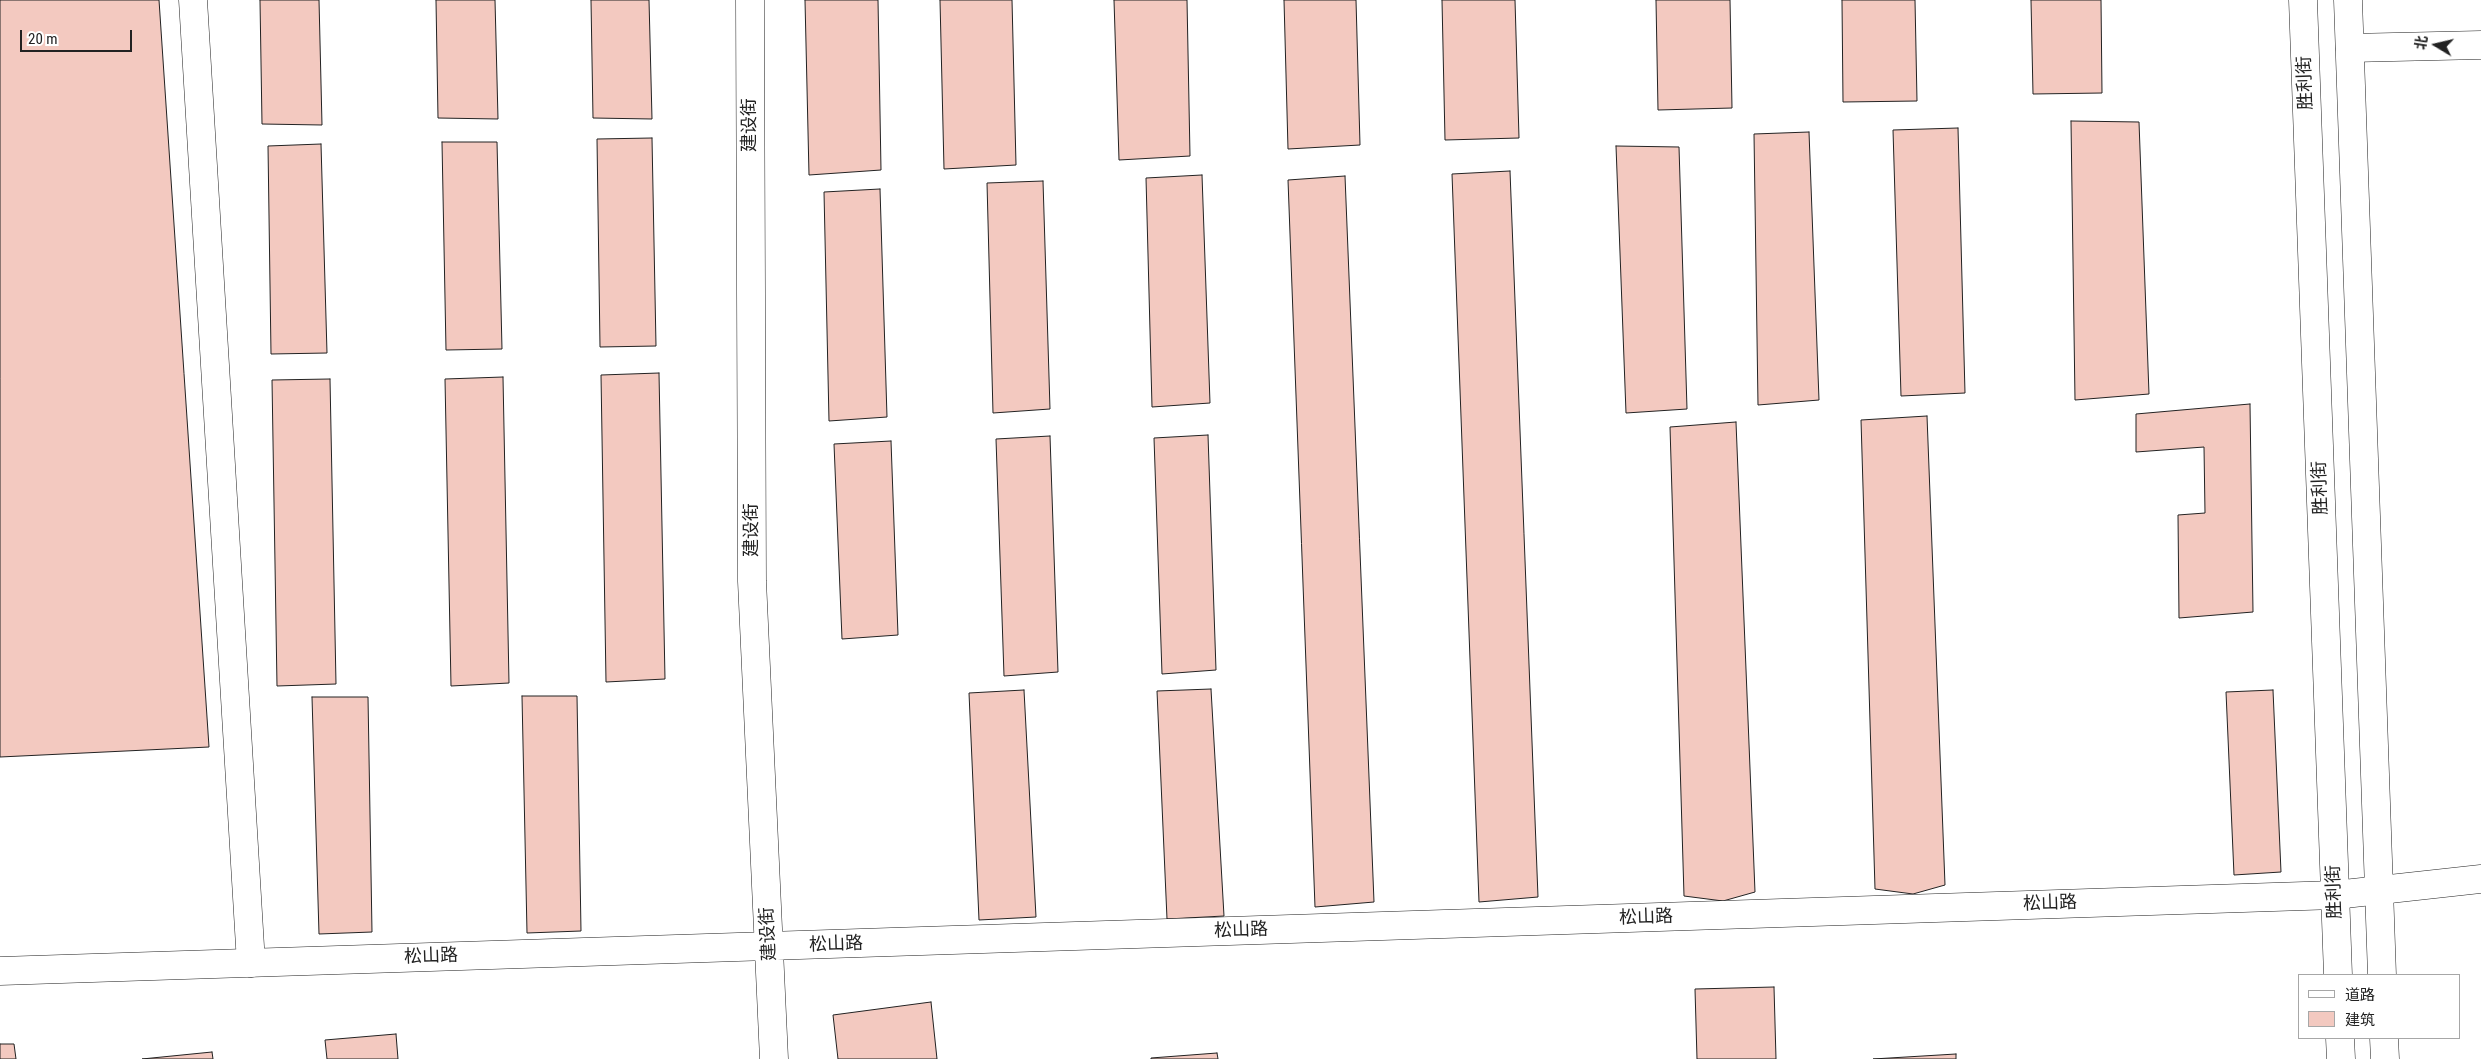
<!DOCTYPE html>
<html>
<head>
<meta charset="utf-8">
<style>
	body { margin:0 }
	#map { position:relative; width:2481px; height:1059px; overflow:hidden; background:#fff; font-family:"Roboto Condensed","Noto Sans SC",sans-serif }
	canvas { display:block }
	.legend { position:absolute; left:2298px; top:974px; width:162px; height:65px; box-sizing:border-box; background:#fff; border:1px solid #a7a7a7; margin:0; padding:6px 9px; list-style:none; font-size:15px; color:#222 }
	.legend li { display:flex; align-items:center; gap:10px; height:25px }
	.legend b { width:25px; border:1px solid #a7a7a7 }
	.north { position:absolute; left:2411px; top:20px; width:50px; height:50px; -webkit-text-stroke:4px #fff; paint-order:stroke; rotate:279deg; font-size:14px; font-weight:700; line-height:20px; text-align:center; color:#222 }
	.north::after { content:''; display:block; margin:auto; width:18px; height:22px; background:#222; clip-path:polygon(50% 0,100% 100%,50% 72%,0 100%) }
	.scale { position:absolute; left:20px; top:30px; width:112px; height:22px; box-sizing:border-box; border:2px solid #222; border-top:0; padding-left:6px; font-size:15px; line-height:18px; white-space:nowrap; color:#222; -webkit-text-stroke:4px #fff; paint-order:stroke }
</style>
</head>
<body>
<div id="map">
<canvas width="2481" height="1059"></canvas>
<ul class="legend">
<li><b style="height:6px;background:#fff"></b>道路</li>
<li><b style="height:14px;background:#f3c9c0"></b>建筑</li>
</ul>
<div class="north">北</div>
<div class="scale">20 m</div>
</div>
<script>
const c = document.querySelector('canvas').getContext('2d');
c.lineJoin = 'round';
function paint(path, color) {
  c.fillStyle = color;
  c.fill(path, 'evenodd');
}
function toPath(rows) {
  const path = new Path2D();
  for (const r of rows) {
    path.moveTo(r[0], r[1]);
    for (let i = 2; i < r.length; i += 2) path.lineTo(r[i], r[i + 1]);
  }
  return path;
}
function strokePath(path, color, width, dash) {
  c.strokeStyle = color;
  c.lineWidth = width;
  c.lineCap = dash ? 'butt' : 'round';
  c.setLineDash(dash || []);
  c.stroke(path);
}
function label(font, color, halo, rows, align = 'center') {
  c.font = font + ' "Roboto Condensed","Noto Sans SC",sans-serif';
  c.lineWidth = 4;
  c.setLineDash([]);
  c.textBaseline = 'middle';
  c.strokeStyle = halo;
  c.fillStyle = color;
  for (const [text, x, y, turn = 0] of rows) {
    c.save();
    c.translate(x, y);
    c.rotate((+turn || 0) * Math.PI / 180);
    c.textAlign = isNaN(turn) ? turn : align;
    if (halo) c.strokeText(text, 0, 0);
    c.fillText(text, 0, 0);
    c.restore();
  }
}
const building = toPath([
	[0,0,159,0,209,747,0,757,0,0],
	[260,0,319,0,322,125,262,124,260,0],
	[436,0,495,0,498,119,438,118,436,0],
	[591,0,649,0,652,119,593,118,591,0],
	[805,0,878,0,881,170,809,175,805,0],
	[940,0,1012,0,1016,165,944,169,940,0],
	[1114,0,1187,0,1190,156,1119,160,1114,0],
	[1284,0,1356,0,1360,145,1288,149,1284,0],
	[1442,0,1515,0,1519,138,1445,140,1442,0],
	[1656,0,1730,0,1732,108,1658,110,1656,0],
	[1842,0,1915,0,1917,101,1843,102,1842,0],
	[2031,0,2101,0,2102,93,2033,94,2031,0],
	[2071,121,2139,122,2149,394,2075,400,2071,121],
	[1958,128,1965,393,1901,396,1893,130,1958,128],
	[1809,132,1819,400,1758,405,1754,134,1809,132],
	[652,138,656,346,600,347,597,139,652,138],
	[442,142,497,142,502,349,446,350,442,142],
	[321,144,327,353,271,354,268,146,321,144],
	[1616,146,1679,147,1687,409,1626,413,1616,146],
	[1510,171,1538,897,1479,902,1452,174,1510,171],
	[1202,175,1210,403,1152,407,1146,178,1202,175],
	[1345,176,1374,902,1315,907,1288,180,1345,176],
	[1043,181,1050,409,993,413,987,183,1043,181],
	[880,189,887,417,829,421,824,192,880,189],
	[659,373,665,679,606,682,601,375,659,373],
	[503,377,509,683,451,686,445,379,503,377],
	[330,379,336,684,277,686,272,380,330,379],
	[2250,404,2253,612,2179,618,2178,515,2205,513,2204,447,2136,452,2136,414,2250,404],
	[1927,416,1945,885,1913,894,1875,889,1861,420,1927,416],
	[1736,422,1755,892,1723,901,1684,896,1670,427,1736,422],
	[1208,435,1216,670,1162,674,1154,438,1208,435],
	[1050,436,1058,672,1004,676,996,439,1050,436],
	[891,441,898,635,842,639,834,444,891,441],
	[1211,689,1224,916,1167,919,1157,691,1211,689],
	[1024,690,1036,917,979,920,969,693,1024,690],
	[2273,690,2281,872,2234,875,2226,692,2273,690],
	[522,696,577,696,581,931,527,933,522,696],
	[312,697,368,697,372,932,319,934,312,697],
	[1774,987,1776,1059,1697,1059,1695,989,1774,987],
	[931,1002,937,1059,838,1059,833,1015,931,1002],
	[396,1034,398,1059,327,1059,325,1040,396,1034],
	[0,1044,14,1044,16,1059,0,1059,0,1044],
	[212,1052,213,1059,142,1059,212,1052],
	[1217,1053,1218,1059,1151,1059,1151,1058,1217,1053],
	[1956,1054,1956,1059,1873,1059,1956,1054]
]);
paint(building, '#f3c9c0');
strokePath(building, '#222', 1);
const minor = toPath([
	[193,0,251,963],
	[2350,48,2481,45]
]);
const tertiary = toPath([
	[750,0,752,581,774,1059],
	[0,971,2335,895,2481,879]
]);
const primary = toPath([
	[2303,0,2338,975],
	[2348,0,2382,975],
	[2340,1038,2341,1059],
	[2384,1038,2385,1059]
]);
strokePath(minor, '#222', 29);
strokePath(tertiary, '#222', 29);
strokePath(primary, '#222', 29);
strokePath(minor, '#fff', 28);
strokePath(tertiary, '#fff', 28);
strokePath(primary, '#fff', 28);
label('18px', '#222', '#fff', [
	["胜利街",2306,83,-92],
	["建设街",750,125,-90],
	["胜利街",2321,488,-92],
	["建设街",752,530,-90],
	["胜利街",2335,892,-92],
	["松山路",2050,904,-2],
	["松山路",1646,918,-2],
	["松山路",1241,931,-2],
	["建设街",769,934,-93],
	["松山路",836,945,-2],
	["松山路",431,957,-2]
]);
</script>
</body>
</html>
